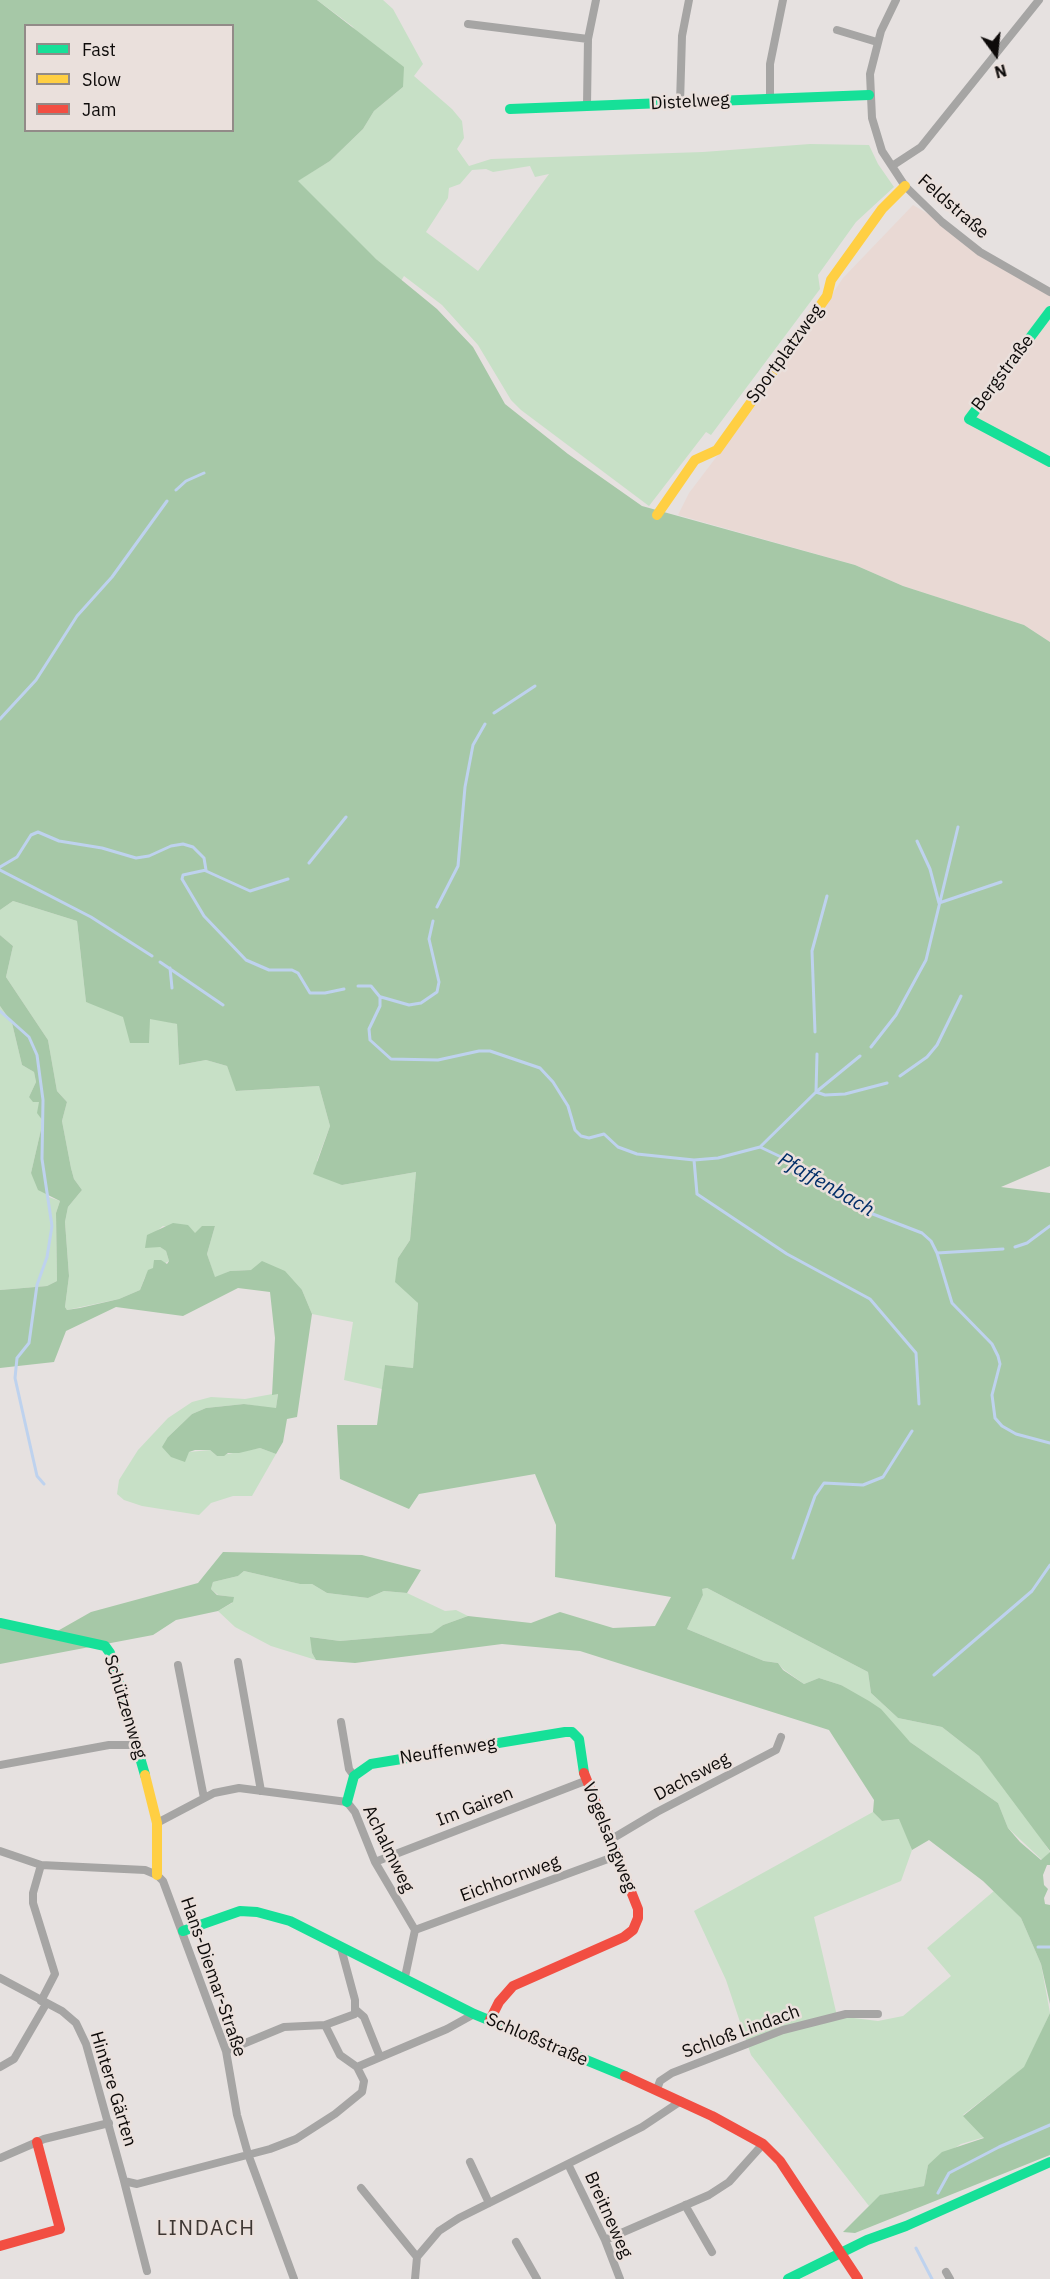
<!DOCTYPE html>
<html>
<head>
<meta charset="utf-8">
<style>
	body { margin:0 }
	#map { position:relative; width:1050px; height:2279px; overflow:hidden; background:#e6e1e0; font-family:"IBM Plex Sans",sans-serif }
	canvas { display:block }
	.legend { position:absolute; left:24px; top:24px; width:210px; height:108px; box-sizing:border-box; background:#eae0dc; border:2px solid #928b88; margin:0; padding:8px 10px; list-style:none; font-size:18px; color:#0e0b0a }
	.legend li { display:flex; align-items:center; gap:12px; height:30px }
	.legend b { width:30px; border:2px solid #928b88 }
	.north { position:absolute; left:966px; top:24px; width:60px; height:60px; -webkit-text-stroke:4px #eae0dc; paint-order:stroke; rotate:165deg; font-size:16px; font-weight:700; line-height:24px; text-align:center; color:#0e0b0a }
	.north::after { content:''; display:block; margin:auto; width:21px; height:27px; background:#0e0b0a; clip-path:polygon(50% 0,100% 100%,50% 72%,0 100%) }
</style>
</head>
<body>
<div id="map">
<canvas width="1050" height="2279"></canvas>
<ul class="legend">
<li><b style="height:8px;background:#16e098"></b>Fast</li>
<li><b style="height:8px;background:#ffcf43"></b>Slow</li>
<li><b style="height:8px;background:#f24e42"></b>Jam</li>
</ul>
<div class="north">N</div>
</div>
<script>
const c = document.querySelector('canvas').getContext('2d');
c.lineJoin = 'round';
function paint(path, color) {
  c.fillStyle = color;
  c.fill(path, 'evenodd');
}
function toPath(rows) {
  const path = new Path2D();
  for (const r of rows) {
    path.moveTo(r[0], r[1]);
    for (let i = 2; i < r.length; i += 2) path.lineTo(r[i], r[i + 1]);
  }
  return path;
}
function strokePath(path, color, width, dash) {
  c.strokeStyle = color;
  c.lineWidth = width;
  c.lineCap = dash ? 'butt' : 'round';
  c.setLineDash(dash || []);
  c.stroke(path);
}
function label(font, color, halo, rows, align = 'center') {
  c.font = font + ' "IBM Plex Sans",sans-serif';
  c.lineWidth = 5;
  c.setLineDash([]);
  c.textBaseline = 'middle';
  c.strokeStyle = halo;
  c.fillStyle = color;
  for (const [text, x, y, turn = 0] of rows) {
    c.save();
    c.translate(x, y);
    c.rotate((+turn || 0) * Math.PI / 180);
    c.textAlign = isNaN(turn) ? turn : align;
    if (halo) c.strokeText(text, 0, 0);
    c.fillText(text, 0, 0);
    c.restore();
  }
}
paint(toPath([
	[913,205,942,222,980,252,1050,292,1050,642,1024,625,903,586,855,565,678,515,689,493,774,381,843,278]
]), '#e9d9d4');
paint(toPath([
	[317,0,383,0,393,9,423,64,414,76,452,109,462,121,464,138,457,149,469,166,491,159,703,152,810,144,869,145,878,164,894,187,856,222,818,275,820,289,711,435,706,432,649,506,521,410,511,400,478,345,442,305,404,276,401,281,369,253,297,181,330,161,363,129,374,111,403,87,352,26],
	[530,166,535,177,549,174,478,271,426,232,448,198,449,188,460,184,472,170,486,169,493,172],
	[13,901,77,921,86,1002,177,1024,179,1065,206,1060,227,1066,237,1091,319,1086,330,1126,317,1161,342,1185,416,1172,410,1240,398,1258,418,1303,413,1368,385,1365,382,1389,344,1380,353,1322,312,1314,302,1290,251,1270,230,1271,215,1278,207,1254,215,1226,195,1234,163,1226,153,1234,160,1247,166,1251,169,1261,154,1269,145,1277,140,1290,119,1299,67,1310,65,1307,69,1276,65,1222,68,1207,82,1190,74,1179,71,1168,62,1121,67,1102,57,1091,48,1040,6,977,13,946,0,935,0,910],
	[0,1006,12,1023,22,1065,34,1072,36,1082,29,1097,39,1102,43,1121,31,1173,49,1197,60,1201,56,1213,57,1281,47,1286,0,1290],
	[278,1393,276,1409,244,1404,206,1408,192,1414,168,1437,189,1452,210,1450,217,1456,260,1448,276,1454,252,1496,233,1496,211,1503,199,1515,142,1506,124,1500,117,1494,119,1480,138,1450,168,1418,192,1402,211,1397,245,1399],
	[244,1571,300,1584,312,1584,327,1593,368,1598,384,1591,407,1593,445,1611,456,1610,468,1616,443,1625,433,1633,340,1641,311,1637,312,1653,316,1660,271,1646,235,1627,218,1611,232,1603,233,1597,218,1595,211,1589,213,1582,238,1576],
	[707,1588,868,1672,871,1693,898,1718,942,1727,979,1756,1028,1818,1050,1852,1042,1860,1008,1828,998,1803,910,1742,841,1685,819,1678,804,1684,783,1669,778,1663,764,1661,687,1629,703,1595,701,1589],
	[873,1812,882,1821,900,1819,912,1850,901,1881,814,1917,837,2016,878,2021,903,2016,951,1976,927,1948,994,1891,1021,1918,1041,1964,1050,2013,1025,2067,963,2115,985,2137,961,2144,928,2165,924,2186,881,2195,869,2206,751,2055,726,1980,694,1911]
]), '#c7e0c6');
paint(toPath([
	[0,0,317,0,404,67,403,87,374,111,363,129,330,161,298,181,376,259,437,309,473,347,505,404,568,454,642,506,855,565,903,586,1024,625,1050,642,1050,1166,1001,1187,1050,1193,1050,1851,979,1756,942,1727,898,1718,871,1693,868,1672,707,1588,702,1589,703,1595,687,1629,764,1661,778,1663,783,1670,804,1684,819,1678,841,1685,869,1701,881,1709,910,1742,998,1803,1008,1828,1020,1842,1041,1860,1050,1852,1050,1865,1047,1865,1043,1875,1044,1885,1048,1889,1044,1898,1045,1904,1050,1905,1050,2004,1041,1964,1021,1918,983,1881,929,1840,912,1850,899,1819,882,1821,873,1812,874,1800,829,1730,580,1651,502,1644,355,1663,316,1660,312,1653,310,1637,340,1641,432,1633,443,1625,468,1616,531,1623,560,1612,613,1628,655,1626,671,1597,555,1577,556,1525,535,1474,419,1494,409,1509,340,1479,337,1425,377,1425,385,1365,413,1368,418,1303,395,1282,398,1258,410,1240,416,1172,342,1185,313,1174,330,1126,319,1086,236,1091,227,1066,206,1060,179,1065,177,1024,150,1019,149,1043,130,1043,123,1017,86,1002,77,921,13,901,0,910],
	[26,26,232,26,232,130,26,130],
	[0,935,13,946,6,977,48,1040,57,1091,67,1102,62,1121,71,1168,74,1179,82,1190,68,1207,65,1222,69,1276,65,1307,67,1310,80,1308,119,1299,140,1290,148,1270,153,1268,154,1260,161,1260,167,1264,169,1261,166,1251,160,1247,145,1248,147,1235,173,1223,188,1225,195,1233,202,1226,215,1226,207,1254,215,1277,230,1271,251,1270,262,1261,285,1271,302,1290,312,1314,297,1417,287,1419,283,1442,276,1454,260,1448,239,1453,228,1453,224,1456,217,1456,210,1450,195,1450,189,1452,185,1462,171,1457,162,1447,168,1437,192,1414,206,1408,244,1404,276,1408,278,1394,272,1395,275,1338,270,1292,238,1288,183,1316,116,1307,66,1331,54,1362,0,1368,0,1290,47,1286,57,1281,56,1213,60,1201,38,1190,31,1173,43,1121,37,1113,39,1102,33,1102,29,1097,36,1082,34,1072,22,1065,12,1023,0,1006],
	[223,1552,362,1555,421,1570,407,1593,384,1591,368,1598,327,1593,312,1584,300,1584,244,1571,238,1576,213,1582,211,1589,217,1595,234,1597,233,1602,218,1611,176,1620,153,1635,0,1664,0,1623,54,1633,91,1612,198,1583],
	[1050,2013,1050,2155,855,2233,843,2232,880,2195,924,2186,928,2165,942,2152,984,2138,963,2116,1024,2067]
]), '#a6c8a7');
strokePath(toPath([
	[176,490,186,481,204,473],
	[494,713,535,686],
	[0,719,36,680,77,616,112,577,167,501],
	[917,841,930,869,939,903,1001,882],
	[309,863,346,817],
	[0,867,17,857,31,835,38,832,59,841,102,848,136,858,149,856,171,846,183,844,193,847,204,858,206,870,183,875,182,879,204,916,246,960,269,970,292,970,298,973,310,993,325,993,344,989],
	[0,870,91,917,152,956],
	[206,871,250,891,288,879],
	[437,907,458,866,465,787,473,745,485,724],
	[160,962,223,1005],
	[170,968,172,988],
	[358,986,371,986,380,997,380,1006,369,1029,370,1040,391,1059,438,1060,479,1051,490,1051,540,1068,553,1082,568,1106,575,1130,581,1136,589,1138,604,1134,618,1147,637,1154,694,1160,718,1158,760,1147,798,1165,843,1198,865,1211,922,1233,931,1241,937,1253,952,1303,992,1344,998,1356,1000,1364,992,1395,995,1418,1002,1426,1016,1434,1050,1443],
	[381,997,409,1005,421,1003,437,992,439,982,429,939,433,921],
	[0,1011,29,1037,37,1055,43,1100,42,1159,52,1226,47,1257,37,1285,29,1343,17,1358,15,1378,37,1476,44,1484],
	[815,1032,812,951,827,896],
	[871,1047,896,1015,926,960,958,827],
	[817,1054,816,1092,825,1095,845,1094,887,1083],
	[900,1076,927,1057,937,1045,961,996],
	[760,1147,816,1092,860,1056],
	[694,1160,697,1194,787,1254,870,1299,916,1353,919,1404],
	[1015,1247,1027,1243,1050,1226],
	[937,1253,1003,1249],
	[793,1558,815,1496,824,1483,863,1485,883,1477,912,1431],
	[934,1675,1032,1591,1050,1565],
	[1038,1947,1050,1947],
	[938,2193,949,2173,999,2147,1050,2125],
	[916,2248,932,2279]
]), '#bed2ee', 3);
strokePath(toPath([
	[896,0,881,31,870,74,872,118,882,151,905,186,942,222,980,252,1050,292],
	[468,24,588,39],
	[837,30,877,42],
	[770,98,770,64,783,0],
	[680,103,682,36,689,0],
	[587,105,588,39,596,0],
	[892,166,921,147,1039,0],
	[238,1662,261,1791],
	[178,1665,204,1798],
	[341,1722,349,1769,354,1776],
	[0,1765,109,1745,138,1745],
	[157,1823,214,1793,239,1788,347,1802,355,1812,375,1862,415,1930,405,1977],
	[610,1840,657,1812,776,1750,781,1737],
	[0,1851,41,1865,145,1870,157,1875,163,1881,226,2051,237,2115,248,2154,294,2279],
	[375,1862,585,1781],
	[41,1865,33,1893,33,1903,55,1974,41,2001],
	[415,1930,616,1856],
	[0,1978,62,2011,76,2023,86,2044,124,2181,137,2184,270,2149,296,2139,335,2114,362,2092,364,2081,357,2067,340,2055,325,2025],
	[356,2010,364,2017,380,2057],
	[226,2051,284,2027,325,2025,355,2014,355,2000,341,1948],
	[0,2067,14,2059,46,2004],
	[357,2067,447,2029,474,2014],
	[657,2089,660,2081,672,2073,783,2030,846,2014,878,2014],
	[0,2158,44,2139,109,2123],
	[470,2162,489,2203],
	[568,2164,605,2240,620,2279],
	[124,2181,147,2271],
	[361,2188,417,2257],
	[685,2205,712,2252],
	[605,2240,709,2195,729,2182,763,2144],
	[516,2242,537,2279],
	[946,2272,950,2279],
	[415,2279,417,2257,439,2231,459,2218,642,2127,681,2101]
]), '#a6a5a4', 8);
strokePath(toPath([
	[510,109,869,95],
	[1050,311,969,419,1050,462],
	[0,1623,105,1646,110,1653,145,1775],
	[347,1802,354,1776,371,1764,565,1732,572,1732,579,1739,584,1773],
	[183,1931,240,1911,257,1912,290,1921,474,2014,625,2076],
	[788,2279,867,2240,906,2226,1050,2162]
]), '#16e098', 10);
strokePath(toPath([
	[657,515,695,460,717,450,827,296,831,280,882,209,905,186],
	[145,1775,157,1823,157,1875]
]), '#ffcf43', 10);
strokePath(toPath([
	[490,2020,499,2002,513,1986,624,1937,633,1930,638,1918,638,1909,584,1773],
	[625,2076,712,2116,763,2144,780,2161,858,2279],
	[0,2246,60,2229,37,2142]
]), '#f24e42', 10);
label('18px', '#0e0b0a', '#eae0dc', [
	["Distelweg",690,102,-3],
	["Feldstraße",953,207,41],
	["Sportplatzweg",785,354,-54],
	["Bergstraße",1003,373,-53],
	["Schützenweg",125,1707,73],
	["Neuffenweg",448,1751,-9],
	["Dachsweg",692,1777,-28],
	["Im Gairen",475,1807,-21],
	["Vogelsangweg",609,1837,68],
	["Achalmweg",388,1849,64],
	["Eichhornweg",510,1879,-20],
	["Hans-Diemar-Straße",213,1977,71],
	["Schloß Lindach",741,2032,-20],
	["Schloßstraße",537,2040,23],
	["Hintere Gärten",113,2089,73],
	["Breitneweg",608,2215,66]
]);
label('italic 20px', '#002d67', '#eae0dc', [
	["Pfaffenbach",826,1185,30]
]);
c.letterSpacing = '1.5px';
label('21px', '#3e3733', '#eae0dc', [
	["LINDACH",206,2229]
]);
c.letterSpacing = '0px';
</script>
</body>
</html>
